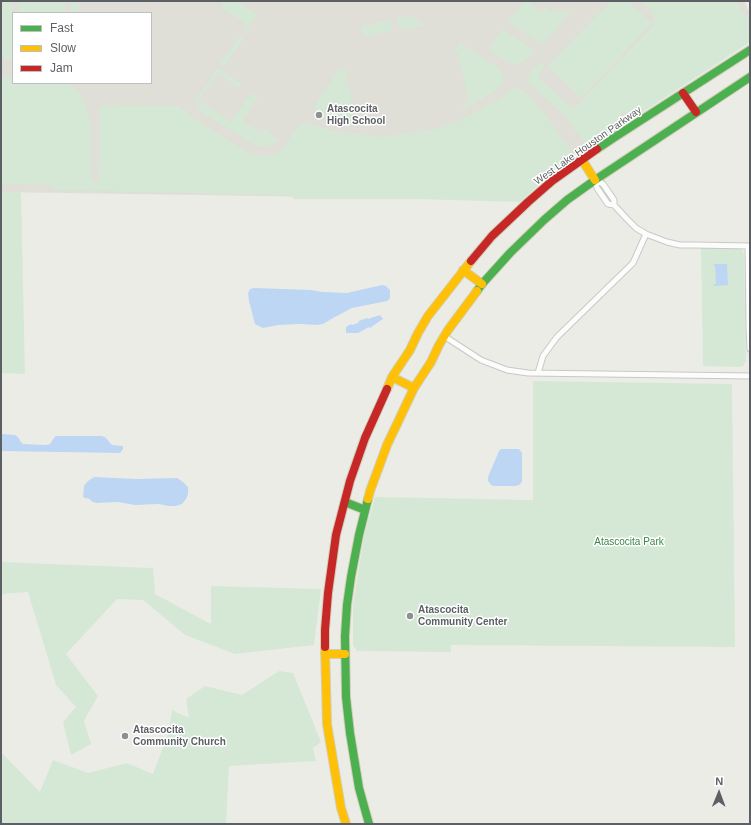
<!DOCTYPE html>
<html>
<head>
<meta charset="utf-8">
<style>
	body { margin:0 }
	#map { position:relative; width:751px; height:825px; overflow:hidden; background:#ecece7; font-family:Arial,sans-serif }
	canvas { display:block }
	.frame { position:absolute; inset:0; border:2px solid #5c5f64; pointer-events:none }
	.legend { position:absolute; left:12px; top:12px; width:140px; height:72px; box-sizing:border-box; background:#fff; border:1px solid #bebfc1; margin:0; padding:5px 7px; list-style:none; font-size:12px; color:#5c5f64 }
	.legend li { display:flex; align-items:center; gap:8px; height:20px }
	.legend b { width:20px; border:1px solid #bebfc1 }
	.north { position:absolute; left:699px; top:773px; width:40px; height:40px; -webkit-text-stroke:3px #fff; paint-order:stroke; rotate:1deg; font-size:11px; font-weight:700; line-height:16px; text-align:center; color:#5c5f64 }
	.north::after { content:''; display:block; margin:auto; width:14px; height:18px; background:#5c5f64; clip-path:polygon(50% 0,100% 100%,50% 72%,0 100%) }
</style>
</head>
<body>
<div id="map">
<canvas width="751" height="825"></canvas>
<div class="frame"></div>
<ul class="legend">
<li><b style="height:5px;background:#4caf50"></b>Fast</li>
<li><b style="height:5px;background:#ffc107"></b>Slow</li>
<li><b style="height:5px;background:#c62828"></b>Jam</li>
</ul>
<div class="north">N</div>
</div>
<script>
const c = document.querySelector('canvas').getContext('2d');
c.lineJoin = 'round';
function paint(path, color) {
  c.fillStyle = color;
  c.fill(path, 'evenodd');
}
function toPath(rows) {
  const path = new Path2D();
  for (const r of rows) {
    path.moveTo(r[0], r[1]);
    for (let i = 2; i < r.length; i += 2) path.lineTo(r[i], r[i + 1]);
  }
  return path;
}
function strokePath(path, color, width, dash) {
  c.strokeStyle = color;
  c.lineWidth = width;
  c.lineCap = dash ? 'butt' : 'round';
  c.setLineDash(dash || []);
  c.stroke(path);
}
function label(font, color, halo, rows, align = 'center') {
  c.font = font + ' Arial,sans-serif';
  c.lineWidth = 3;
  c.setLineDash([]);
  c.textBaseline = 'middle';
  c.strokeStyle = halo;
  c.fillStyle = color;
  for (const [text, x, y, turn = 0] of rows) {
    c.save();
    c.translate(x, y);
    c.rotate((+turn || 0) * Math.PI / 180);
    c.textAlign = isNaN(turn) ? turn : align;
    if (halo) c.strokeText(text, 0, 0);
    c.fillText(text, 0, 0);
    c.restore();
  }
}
paint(toPath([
	[1,1,744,1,750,13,750,40,561,164,518,200,1,192],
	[13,13,151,13,151,83,13,83]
]), '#dfded7');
paint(toPath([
	[3,1,12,1,13,59,5,59,1,56,1,6,3,6],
	[19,1,65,1,65,13,19,13],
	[71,1,79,1,79,13,70,13],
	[221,1,236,1,257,15,246,31,243,29,247,24,225,10,221,3],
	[524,1,528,1,536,7,535,9,541,13,545,8,547,8,552,12,563,10,570,14,543,43,540,43,507,21,509,18,513,17],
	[611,1,628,1,652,23,581,98,548,66],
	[641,1,736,1,741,11,750,20,750,42,638,115,622,112,620,116,625,119,617,126,588,146,574,129,563,114,530,84,528,80,529,75,540,62,545,66,539,73,539,78,570,107,576,107,653,26,654,18,652,11],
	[411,16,426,25,403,30,398,27,397,22,399,18],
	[387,21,391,23,392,28,391,31,368,36,362,33,361,29,363,26],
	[502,29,533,49,534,52,522,63,513,64,507,62,490,50,487,47,490,47],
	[240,36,244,38,224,67,220,64],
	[460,42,497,67,503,75,504,80,500,86,490,94,464,109,462,104,469,102,458,52,454,52],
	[218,67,242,85,239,88,218,73,199,100,231,122,251,93,258,97,243,121,261,133,264,129,279,139,277,141,268,146,258,146,255,145,199,111,200,109,195,102],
	[340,68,348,72,352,72,346,74,355,122,362,121,362,126,361,126,345,124,326,119,320,117,316,112,315,105,318,101],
	[1,77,13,78,13,83,67,83,72,86,80,93,85,102,91,127,91,182,99,182,100,113,100,107,103,105,177,106,189,113,189,115,253,156,265,156,280,152,301,123,306,123,339,132,380,137,424,131,436,129,457,122,476,112,496,101,513,89,516,88,520,89,526,93,546,115,573,155,567,159,520,202,416,199,294,199,290,195,53,190,53,185,69,185,1,184],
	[1,192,21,192,25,374,1,373],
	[701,247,739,248,743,251,744,254,746,361,743,366,739,367,703,366],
	[533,381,732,384,735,647,451,645,451,652,357,651,353,645,353,605,364,537,375,497,533,500],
	[1,562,153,568,155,594,211,624,211,586,321,589,314,645,235,654,185,635,143,600,117,599,66,654,98,696,84,721,91,744,71,755,63,722,76,707,56,685,28,592,1,594],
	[279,671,293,673,321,742,313,748,316,761,229,766,226,824,1,824,1,752,40,792,53,760,88,773,127,763,153,774,168,734,172,710,189,718,186,699,205,686,242,695]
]), '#d5e8d5');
paint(toPath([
	[713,264,727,264,728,285,714,286,714,284,716,284,715,266],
	[382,285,386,286,390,290,390,298,387,301,352,308,333,318,323,324,317,325,300,324,278,325,263,328,255,324,249,301,248,293,250,289,254,288,311,290,322,292,347,293],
	[380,315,383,319,370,328,369,327,358,333,346,333,346,327,351,324,352,325,358,323,359,321,367,318,368,319],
	[1,434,15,435,18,437,21,442,23,444,46,445,50,444,54,438,56,436,101,436,105,437,112,445,123,446,123,449,120,453,1,451],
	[501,449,519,449,522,453,522,482,519,485,515,486,494,486,491,485,488,481,488,477,499,451],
	[94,477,137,479,177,478,183,482,188,487,188,494,186,499,182,504,176,506,168,506,159,504,135,505,118,502,96,503,91,501,90,499,85,498,83,497,84,486,88,481]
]), '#bdd6f4');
const street = toPath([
	[595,180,603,184,614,200,614,205,608,204,597,188,595,180],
	[614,205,627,219,636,228,646,234,667,242,680,245,694,245,750,246],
	[748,246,749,327,750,349],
	[444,336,481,360,507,370,528,373,750,376],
	[538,373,543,356,557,337,633,263,646,234]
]);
const fast = toPath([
	[597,149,615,137,750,50],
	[477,291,482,284,510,253,544,220,567,200,595,180,750,77],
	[368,499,359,535,351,577,347,605,345,636,346,697,350,733,359,788,369,824],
	[345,502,365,510]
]);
const slow = toPath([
	[582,160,595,180],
	[463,270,482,284],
	[392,377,414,388],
	[387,389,392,377,410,350,418,333,428,316,471,261],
	[368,499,370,491,387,445,414,388,431,362,439,345,448,330,477,291],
	[325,647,327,724,341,808,346,824],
	[325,654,345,654]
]);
const jam = toPath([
	[683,93,696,112],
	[471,261,492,236,528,202,552,181,597,149],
	[325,647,325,630,328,593,336,535,350,481,365,438,387,389]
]);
strokePath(street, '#c8c8c8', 7);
strokePath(fast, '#d2ceb7', 10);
strokePath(slow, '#d2ceb7', 10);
strokePath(jam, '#d2ceb7', 10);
strokePath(street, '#fcfcfb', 5);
strokePath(fast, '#4caf50', 8);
strokePath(slow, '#ffc107', 8);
strokePath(jam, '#c62828', 8);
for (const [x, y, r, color] of [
	[319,115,4,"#8e9092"],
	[410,616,4,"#8e9092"],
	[125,736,4,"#8e9092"]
]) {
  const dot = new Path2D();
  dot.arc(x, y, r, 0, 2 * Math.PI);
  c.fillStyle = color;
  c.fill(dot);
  strokePath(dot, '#fff', 1.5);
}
label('bold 10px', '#5c5f64', '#fff', [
	["Atascocita",327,109],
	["High School",327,121],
	["Atascocita",418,610],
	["Community Center",418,622],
	["Atascocita",133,730],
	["Community Church",133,742]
], 'left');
label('10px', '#5c5f64', '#fff', [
	["West Lake Houston Parkway",588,146,-35]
]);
label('10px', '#3c8448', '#fff', [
	["Atascocita Park",629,542]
]);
</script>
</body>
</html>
